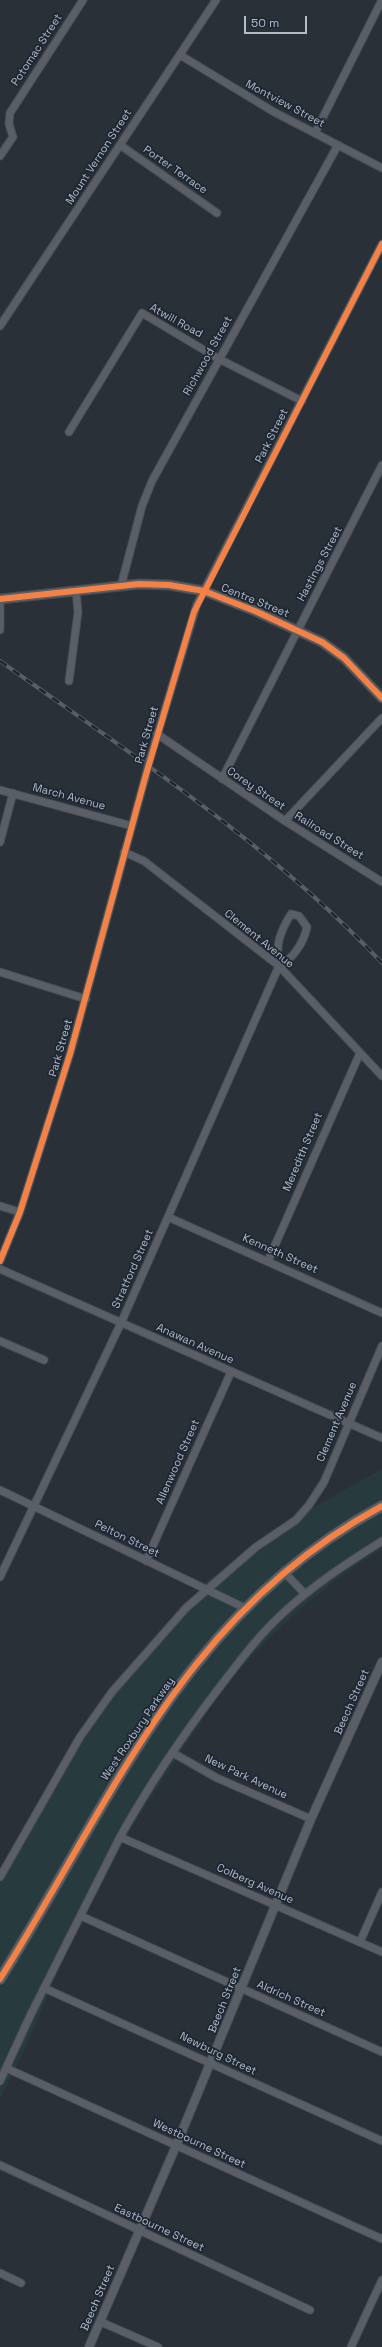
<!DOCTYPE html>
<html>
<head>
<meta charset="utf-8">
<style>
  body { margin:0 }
  #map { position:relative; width:382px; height:2347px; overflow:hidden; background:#2a3038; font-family:"Space Grotesk",sans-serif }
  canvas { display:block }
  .scale { position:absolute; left:244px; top:16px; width:63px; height:18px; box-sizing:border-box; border:2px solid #b4bcc9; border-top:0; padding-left:5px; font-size:12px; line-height:14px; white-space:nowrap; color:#b4bcc9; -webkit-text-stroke:3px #1d2633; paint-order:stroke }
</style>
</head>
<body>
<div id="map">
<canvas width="382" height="2347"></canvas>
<div class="scale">50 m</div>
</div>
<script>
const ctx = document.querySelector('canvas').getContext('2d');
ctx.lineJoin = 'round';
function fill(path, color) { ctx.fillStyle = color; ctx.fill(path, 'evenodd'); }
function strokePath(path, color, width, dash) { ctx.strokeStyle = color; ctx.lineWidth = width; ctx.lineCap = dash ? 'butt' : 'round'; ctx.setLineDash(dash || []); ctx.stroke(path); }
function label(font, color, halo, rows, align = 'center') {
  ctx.font = font + ' "Space Grotesk",sans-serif'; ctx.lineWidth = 3.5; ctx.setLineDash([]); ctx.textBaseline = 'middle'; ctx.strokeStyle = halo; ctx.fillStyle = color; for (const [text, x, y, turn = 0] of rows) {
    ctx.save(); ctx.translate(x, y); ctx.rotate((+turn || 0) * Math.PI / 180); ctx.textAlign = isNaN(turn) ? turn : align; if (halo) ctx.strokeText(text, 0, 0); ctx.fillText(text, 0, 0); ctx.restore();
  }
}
fill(new Path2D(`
  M 382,1469 L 382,1549 C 324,1583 267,1636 224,1687 L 132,1826 L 71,1942 L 23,2053 L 0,2099 L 0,1871 L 24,1828 L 89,1723 L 194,1603 L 205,1583 L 234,1560 L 279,1535 L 305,1512 Z`), '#273a3e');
const minor = new Path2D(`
  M 180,55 L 274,112 L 382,168
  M 315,133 L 382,0
  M 120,145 L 217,213
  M 0,156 L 13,137 L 9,124 L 10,113 L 83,0
  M 0,326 L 216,0
  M 69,432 L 142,313 L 219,359 L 302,401
  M 121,586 L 142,506 L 152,481 L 338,145
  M 0,604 L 0,630
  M 69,681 L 78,612 L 76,591
  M 157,734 L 285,821 L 382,718
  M 150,759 L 197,604 L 382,244
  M 222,779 L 382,465
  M 0,790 L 132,826
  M 285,821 L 382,882
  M 0,842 L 13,793
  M 124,852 L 144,861 L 279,966 L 382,1076
  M 0,972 L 86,999
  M 0,1206 L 20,1212
  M 168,1217 L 382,1313
  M 0,1261 L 20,1212 L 70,1054 L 145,778
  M 268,1261 L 360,1053
  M 0,1269 L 382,1438
  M 0,1341 L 44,1360
  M 0,1490 L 245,1608
  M 146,1561 L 231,1372
  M 284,1572 L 305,1594
  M 0,1577 L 121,1323 L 279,966 C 275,945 280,932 291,914 L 299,916 L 307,927 C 304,942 293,959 279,966
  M 173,1753 L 217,1778 L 311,1819
  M 120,1837 L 382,1952
  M 0,1877 L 80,1737 L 112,1692 L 186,1608 L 256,1547 L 296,1520 L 309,1505 L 324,1482 L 382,1346
  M 81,1916 L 382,2052
  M 360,1942 L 382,1892
  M 44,1988 L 382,2141
  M 6,2068 L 382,2239
  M 0,2081 L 31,2014 L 120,1837 C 149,1785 183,1735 219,1688 C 239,1662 258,1636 282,1614 C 312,1586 347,1563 382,1541
  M 0,2165 L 310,2310
  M 0,2273 L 21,2283
  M 101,2322 L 158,2347
  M 351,2347 L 382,2280`);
const tertiary = new Path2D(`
  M 89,2347 L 176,2146 L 311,1819 L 382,1662`);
const secondary = new Path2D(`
  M 0,599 L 139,584 L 169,585 L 204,591 L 255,611 L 322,642 L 344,658 L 382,698`);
const primary = new Path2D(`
  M 0,1979 C 114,1798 182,1614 382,1506`);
strokePath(minor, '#484c53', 9);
strokePath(tertiary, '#484c53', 10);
strokePath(secondary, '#484c53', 11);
strokePath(primary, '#484c55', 12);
strokePath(minor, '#5a5e66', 7);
strokePath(tertiary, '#5a5e66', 8);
strokePath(secondary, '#595d64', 9);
strokePath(primary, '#5c6168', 10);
const rail = new Path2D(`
  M 0,661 C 132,755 270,844 382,963`);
strokePath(rail, '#595d64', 4);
strokePath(rail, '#1d2633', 2.5, [8]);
const minorBridge = new Path2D(`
  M 145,778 L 150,759`);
strokePath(minorBridge, '#484c53', 9, []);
strokePath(minorBridge, '#5a5e66', 7);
strokePath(new Path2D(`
  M 0,599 L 139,584 L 169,585 L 204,591 L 255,611 L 322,642 L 344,658 L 382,698
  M 0,1261 L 20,1212 L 70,1054 L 145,778 L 194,612 L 382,244
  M 0,1979 C 114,1798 182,1614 382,1506`), '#f48246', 6);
label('11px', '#b4bcc9', '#1d2633', [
  ["Potomac Street",37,50,-57],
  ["Montview Street",285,104,28],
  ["Mount Vernon Street",99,157,-57],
  ["Porter Terrace",175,170,35],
  ["Atwill Road",176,321,29],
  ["Richwood Street",208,356,-61],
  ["Park Street",272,436,-63],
  ["Hastings Street",320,564,-62],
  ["Centre Street",255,601,22],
  ["Park Street",147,735,-74],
  ["Corey Street",256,789,34],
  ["March Avenue",69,797,15],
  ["Railroad Street",329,836,32],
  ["Clement Avenue",259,939,39],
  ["Park Street",61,1048,-74],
  ["Meredith Street",303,1152,-67],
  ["Kenneth Street",280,1254,24],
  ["Stratford Street",133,1269,-66],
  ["Anawan Avenue",195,1344,24],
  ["Clement Avenue",337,1422,-67],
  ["Allenwood Street",178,1462,-66],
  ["Pelton Street",127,1539,26],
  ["Beech Street",352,1702,-66],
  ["West Roxbury Parkway",138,1729,-56],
  ["New Park Avenue",246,1777,25],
  ["Colberg Avenue",255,1884,24],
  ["Aldrich Street",291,1999,24],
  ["Beech Street",225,2000,-68],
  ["Newburg Street",218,2054,26],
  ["Westbourne Street",199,2144,25],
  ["Eastbourne Street",159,2228,25],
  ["Beech Street",98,2298,-67]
]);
</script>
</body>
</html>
